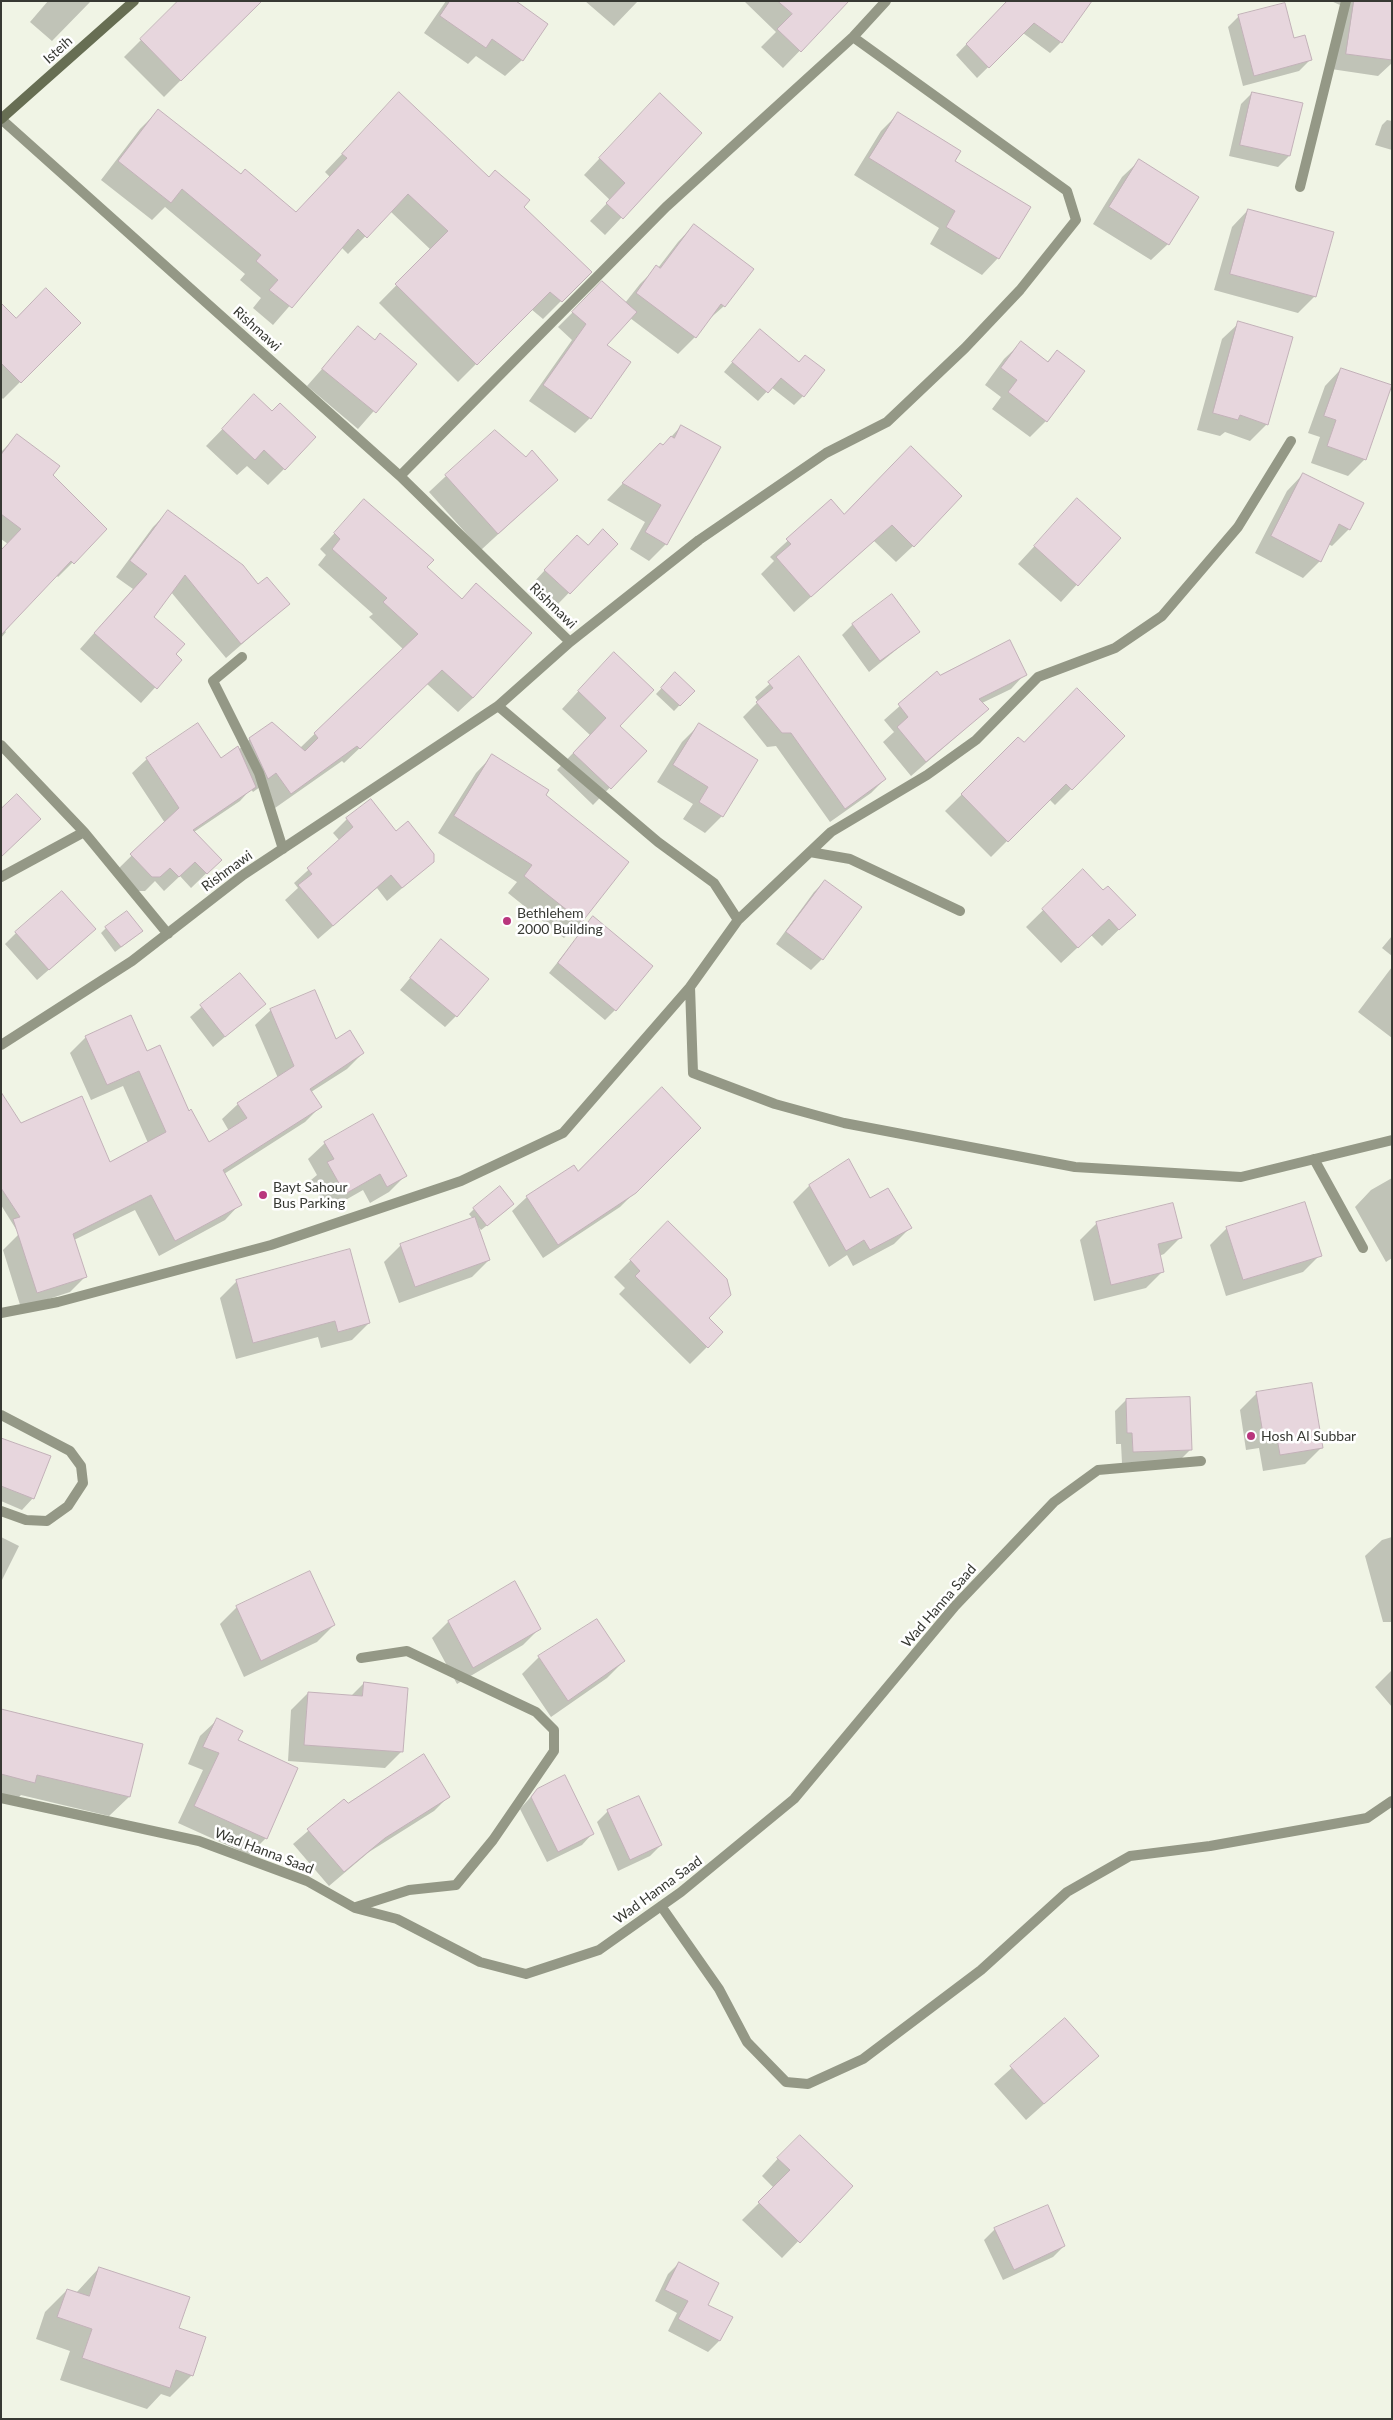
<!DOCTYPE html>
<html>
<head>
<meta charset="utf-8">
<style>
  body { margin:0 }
  #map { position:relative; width:1393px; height:2420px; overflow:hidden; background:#f0f4e5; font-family:Lato,sans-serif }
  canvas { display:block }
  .frame { position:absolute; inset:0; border:2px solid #373933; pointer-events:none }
</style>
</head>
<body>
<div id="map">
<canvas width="1393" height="2420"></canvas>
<div class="frame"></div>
</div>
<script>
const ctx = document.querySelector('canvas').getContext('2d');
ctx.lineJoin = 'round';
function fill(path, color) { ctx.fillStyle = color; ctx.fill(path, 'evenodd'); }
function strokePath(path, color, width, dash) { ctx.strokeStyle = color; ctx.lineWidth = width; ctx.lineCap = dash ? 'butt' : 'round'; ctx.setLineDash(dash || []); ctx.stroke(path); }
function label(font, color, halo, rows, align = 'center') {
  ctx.font = font + ' Lato,sans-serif'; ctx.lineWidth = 5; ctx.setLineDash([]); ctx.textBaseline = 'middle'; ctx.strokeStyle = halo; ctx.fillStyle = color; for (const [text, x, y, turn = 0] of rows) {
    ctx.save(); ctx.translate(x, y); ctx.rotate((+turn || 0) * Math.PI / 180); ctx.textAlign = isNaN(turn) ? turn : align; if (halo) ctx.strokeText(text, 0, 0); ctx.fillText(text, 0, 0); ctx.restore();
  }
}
fill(new Path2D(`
  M 48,1 L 91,1 L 52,41 L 30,22 Z
  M 180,1 L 260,1 L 164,97 L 124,57 Z
  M 446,1 L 519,1 L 517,4 L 522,60 L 505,76 L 476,56 L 468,64 L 424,33 Z
  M 585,1 L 638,1 L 614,26 Z
  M 744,1 L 848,1 L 783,68 L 761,47 L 776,32 Z
  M 1008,1 L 1061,42 L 1050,53 L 1023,33 L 977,78 L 956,55 Z
  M 1331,1 L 1392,1 L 1392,63 L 1378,76 L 1331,69 L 1340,5 Z
  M 1239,16 L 1293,39 L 1310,60 L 1299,71 L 1243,86 L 1228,27 Z
  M 1252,93 L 1289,156 L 1278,167 L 1229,156 L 1241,104 Z
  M 158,111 L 241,175 L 296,213 L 330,177 L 325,172 L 382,112 L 489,179 L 523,207 L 590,272 L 543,319 L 531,309 L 458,382 L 379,303 L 431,250 L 390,211 L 348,254 L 341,247 L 273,325 L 253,308 L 261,298 L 240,280 L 245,274 L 165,207 L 152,220 L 101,180 L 140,129 Z
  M 643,112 L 701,133 L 605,235 L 590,221 L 610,200 L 584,175 Z
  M 898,114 L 953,162 L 998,258 L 982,275 L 930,244 L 939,228 L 854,175 L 881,131 Z
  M 1387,120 L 1392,121 L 1392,150 L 1375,145 L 1382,125 Z
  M 1139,161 L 1168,244 L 1151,260 L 1093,224 L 1122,177 Z
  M 1248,210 L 1315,296 L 1298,313 L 1214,290 L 1232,227 Z
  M 694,225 L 724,306 L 706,322 L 695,337 L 678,354 L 630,318 L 605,345 L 630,363 L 590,418 L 575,433 L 529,401 L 572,340 L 558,327 L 602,283 L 625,303 L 640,284 L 657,267 L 658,268 L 678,242 Z
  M 1,305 L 16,320 L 79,323 L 3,399 L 1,397 Z
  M 1239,323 L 1267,424 L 1250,441 L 1225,432 L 1220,436 L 1197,430 L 1222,339 Z
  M 358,328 L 374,341 L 415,364 L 358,429 L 307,386 Z
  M 751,340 L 803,396 L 794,405 L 771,387 L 758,401 L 724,372 Z
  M 1021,343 L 1047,362 L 1057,352 L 1046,421 L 1030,437 L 992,409 L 1001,397 L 985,385 L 1004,359 Z
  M 1341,369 L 1365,459 L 1348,476 L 1311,463 L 1320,437 L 1308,433 L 1325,386 Z
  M 238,413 L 284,469 L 268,485 L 247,466 L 237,475 L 206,446 Z
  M 681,426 L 666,544 L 649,561 L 630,549 L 645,522 L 607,500 L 644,461 L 663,446 Z
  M 17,436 L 51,475 L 106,529 L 58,577 L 56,575 L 4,630 L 6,632 L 1,638 L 1,551 L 8,544 L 1,539 L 1,452 Z
  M 526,458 L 557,480 L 481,550 L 429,492 L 446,476 Z
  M 894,464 L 913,546 L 896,562 L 874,541 L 794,612 L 761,574 L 774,561 L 770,557 L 831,501 L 844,516 Z
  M 1303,474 L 1349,529 L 1332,546 L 1328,544 L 1320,561 L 1303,578 L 1255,553 L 1287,491 Z
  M 1077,500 L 1119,538 L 1061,602 L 1018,564 Z
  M 364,501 L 426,567 L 461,600 L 476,585 L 473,698 L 458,712 L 427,684 L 344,763 L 342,761 L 275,808 L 260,787 L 253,792 L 251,789 L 240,801 L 194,832 L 220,860 L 191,888 L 180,876 L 164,891 L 155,881 L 145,891 L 137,891 L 117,870 L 165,823 L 132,773 L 147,759 L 221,760 L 238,750 L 250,739 L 300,748 L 403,649 L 369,617 L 373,614 L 318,565 L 326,555 L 320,549 Z
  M 168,512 L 258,586 L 288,604 L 226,658 L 171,592 L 152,617 L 174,655 L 180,660 L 141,703 L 80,649 L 133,589 L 116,577 L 153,527 Z
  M 616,544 L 558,604 L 534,582 L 566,547 Z
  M 853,624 L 918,632 L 869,672 L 842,635 Z
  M 799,658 L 885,779 L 871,793 L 830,822 L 776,746 L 767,747 L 743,717 L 758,702 L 755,697 Z
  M 597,671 L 618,726 L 645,751 L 593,805 L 557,770 L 590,735 L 562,709 Z
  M 937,673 L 940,676 L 1025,674 L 1011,689 L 982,703 L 988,709 L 911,776 L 883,742 L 894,732 L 884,720 Z
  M 675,674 L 693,691 L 674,711 L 656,694 Z
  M 699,725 L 722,816 L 705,833 L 683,819 L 693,804 L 657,782 L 682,742 Z
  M 1124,736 L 1055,805 L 1049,799 L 991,857 L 945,811 L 1018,739 L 1023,744 Z
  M 492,756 L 627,862 L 581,922 L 564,938 L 508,893 L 517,882 L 438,833 L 476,773 Z
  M 347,819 L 396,833 L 433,862 L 387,901 L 377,888 L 318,939 L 285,900 L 298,888 L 294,883 L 340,841 L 333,833 Z
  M 1083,871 L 1103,892 L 1134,915 L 1102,946 L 1091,935 L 1061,963 L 1026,927 Z
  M 825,881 L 822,959 L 811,970 L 776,944 L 814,892 Z
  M 593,918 L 615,1010 L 605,1020 L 549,973 Z
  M 106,928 L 136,936 L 115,952 L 101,933 Z
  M 16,933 L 83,940 L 37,980 L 5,944 Z
  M 1392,936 L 1392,956 L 1382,948 Z
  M 441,941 L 456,1016 L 445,1027 L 400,990 Z
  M 1392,967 L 1392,1038 L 1358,1012 Z
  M 240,974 L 264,1004 L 213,1047 L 190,1017 Z
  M 271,1010 L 363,1053 L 347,1069 L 311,1092 L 320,1107 L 305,1122 L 224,1174 L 240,1204 L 225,1220 L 159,1256 L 135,1210 L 74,1240 L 86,1276 L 70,1292 L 21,1308 L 3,1250 L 19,1234 L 1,1205 L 1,1094 L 20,1124 L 109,1163 L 148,1143 L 123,1086 L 91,1100 L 70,1053 L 86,1037 L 147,1053 L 208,1144 L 229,1131 L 222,1119 L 238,1104 L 278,1078 L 255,1025 Z
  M 700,1128 L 620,1207 L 543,1258 L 512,1211 L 527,1197 L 577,1173 Z
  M 325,1143 L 405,1176 L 389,1192 L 370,1203 L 363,1190 L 328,1210 L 311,1180 L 317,1175 L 308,1159 Z
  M 848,1161 L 870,1199 L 910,1228 L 894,1244 L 853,1266 L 847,1255 L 829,1267 L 793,1202 L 809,1186 Z
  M 1392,1178 L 1392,1258 L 1386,1262 L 1355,1207 L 1371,1190 Z
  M 474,1209 L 508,1209 L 481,1230 L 477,1225 L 489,1260 L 472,1277 L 399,1303 L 384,1262 L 401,1245 L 473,1219 L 469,1214 Z
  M 668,1223 L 707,1318 L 722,1332 L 690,1364 L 619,1294 L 625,1288 L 614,1277 Z
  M 1097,1223 L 1180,1238 L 1164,1254 L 1159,1256 L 1163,1271 L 1146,1288 L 1094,1301 L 1080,1240 Z
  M 1227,1228 L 1320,1255 L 1303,1272 L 1226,1296 L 1210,1245 Z
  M 237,1281 L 369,1323 L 352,1340 L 321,1348 L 318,1337 L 236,1359 L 220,1298 Z
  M 1257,1393 L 1321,1448 L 1305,1464 L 1263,1471 L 1259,1448 L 1246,1450 L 1240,1410 Z
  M 1126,1400 L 1190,1450 L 1179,1461 L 1122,1463 L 1121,1444 L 1116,1444 L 1115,1411 Z
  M 1,1439 L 33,1498 L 22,1510 L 1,1501 Z
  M 1,1537 L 19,1546 L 1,1582 Z
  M 1392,1537 L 1392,1622 L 1383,1622 L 1365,1556 L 1382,1540 Z
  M 310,1573 L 334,1625 L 317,1642 L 244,1677 L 220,1624 L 237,1607 Z
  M 448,1622 L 539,1629 L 523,1645 L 457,1684 L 432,1638 Z
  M 539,1657 L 624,1661 L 607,1678 L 551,1717 L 522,1674 Z
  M 1392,1670 L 1392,1707 L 1375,1687 Z
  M 364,1683 L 402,1751 L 385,1768 L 288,1761 L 291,1710 L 308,1693 L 351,1696 Z
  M 1,1711 L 129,1797 L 109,1816 L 21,1795 L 14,1802 L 1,1799 Z
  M 217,1720 L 237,1740 L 297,1769 L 266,1838 L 249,1855 L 178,1823 L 203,1770 L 188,1764 L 200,1736 Z
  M 537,1790 L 593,1833 L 582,1845 L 547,1862 L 520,1809 Z
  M 448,1797 L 434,1811 L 369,1852 L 329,1886 L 293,1844 L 344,1800 L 348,1805 Z
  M 608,1811 L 661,1845 L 650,1856 L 618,1871 L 597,1822 Z
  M 1065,2020 L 1098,2056 L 1026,2120 L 994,2084 Z
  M 783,2153 L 851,2186 L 782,2258 L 742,2220 L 774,2188 L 762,2176 Z
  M 995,2229 L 1064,2246 L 1053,2257 L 1003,2280 L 984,2240 Z
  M 679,2263 L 706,2305 L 731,2318 L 719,2341 L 708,2352 L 668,2331 L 677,2313 L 655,2301 L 668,2274 Z
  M 99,2268 L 178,2329 L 192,2375 L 170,2397 L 161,2394 L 147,2409 L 60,2380 L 70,2351 L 36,2339 L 45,2312 L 67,2290 L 76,2293 Z`), '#0003');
const building = new Path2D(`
  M 178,1 L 262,1 L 181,81 L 140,39 Z
  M 450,1 L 516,1 L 548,24 L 523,61 L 492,39 L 486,48 L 440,16 Z
  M 778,1 L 849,1 L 801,52 L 777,29 L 792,14 Z
  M 1005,1 L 1092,1 L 1062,43 L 1034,23 L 989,68 L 966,44 L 1006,2 Z
  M 1354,1 L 1392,1 L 1392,60 L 1346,54 Z
  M 1285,3 L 1294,38 L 1305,35 L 1312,60 L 1254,76 L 1238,15 Z
  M 399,92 L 489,177 L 495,170 L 530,200 L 524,207 L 592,272 L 562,302 L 550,292 L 477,365 L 395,284 L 448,231 L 408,194 L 367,238 L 358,229 L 292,308 L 269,290 L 278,280 L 256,261 L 261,255 L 182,189 L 171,203 L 118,161 L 158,109 L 241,174 L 245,169 L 296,212 L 347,158 L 342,154 Z
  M 1252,92 L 1303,103 L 1290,156 L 1240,145 Z
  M 660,93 L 702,133 L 623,219 L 606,203 L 625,183 L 599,158 Z
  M 898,112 L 961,151 L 955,161 L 1031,207 L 999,259 L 946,227 L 955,211 L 869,158 Z
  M 1139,159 L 1199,197 L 1169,245 L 1109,207 Z
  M 1248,209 L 1334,232 L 1316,297 L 1230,274 Z
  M 694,224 L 754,269 L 725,307 L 721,304 L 696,338 L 636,293 L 656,265 L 660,268 Z
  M 602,281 L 637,312 L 607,345 L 631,362 L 591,419 L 543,385 L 586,324 L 572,312 Z
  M 46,288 L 81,323 L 21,383 L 1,363 L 1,303 L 16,318 Z
  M 1238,321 L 1293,337 L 1268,425 L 1240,415 L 1238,420 L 1213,413 Z
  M 358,326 L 375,340 L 380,333 L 417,364 L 376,413 L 322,369 Z
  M 760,329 L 799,362 L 805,355 L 825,370 L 804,397 L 781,378 L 768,393 L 732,362 Z
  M 1021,341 L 1048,362 L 1057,350 L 1085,371 L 1047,422 L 1008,392 L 1017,380 L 1001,368 Z
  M 1341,368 L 1392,385 L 1366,460 L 1327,446 L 1336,420 L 1324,416 Z
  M 254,394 L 272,411 L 280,403 L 316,437 L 285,470 L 264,450 L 255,460 L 222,429 Z
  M 681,425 L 721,447 L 667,545 L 645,532 L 661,505 L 622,483 L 660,443 L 663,445 L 671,436 L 674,438 Z
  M 495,430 L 526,457 L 532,450 L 558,480 L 498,534 L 445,475 Z
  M 17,434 L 60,466 L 53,475 L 107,529 L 74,564 L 71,561 L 1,635 L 1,550 L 21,529 L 1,514 L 1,455 Z
  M 911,446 L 962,496 L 914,547 L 892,525 L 811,597 L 776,557 L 791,544 L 786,539 L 831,499 L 844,514 Z
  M 1303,473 L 1364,503 L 1350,530 L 1339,524 L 1321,562 L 1271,536 Z
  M 1077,498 L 1121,538 L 1078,586 L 1034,546 Z
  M 364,499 L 434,560 L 427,567 L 462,599 L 476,583 L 532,633 L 473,698 L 442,670 L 360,749 L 357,746 L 291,794 L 276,773 L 268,779 L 249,738 L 272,722 L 305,751 L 318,738 L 314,733 L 418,634 L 383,602 L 387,598 L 332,549 L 340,539 L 334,533 Z
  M 168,510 L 243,565 L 258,584 L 267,577 L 290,604 L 241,644 L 185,575 L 154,617 L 185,644 L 176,654 L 182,660 L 157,689 L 94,633 L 147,574 L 130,561 Z
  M 603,529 L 618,544 L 570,594 L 544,570 L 577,535 L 588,545 Z
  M 892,594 L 920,632 L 880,661 L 852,624 Z
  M 1010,640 L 1027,675 L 979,699 L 989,709 L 926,762 L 897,727 L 908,717 L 898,704 L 937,671 L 940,675 Z
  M 614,652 L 654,690 L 620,726 L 647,751 L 611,789 L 573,753 L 606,718 L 578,691 Z
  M 799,656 L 886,779 L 845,809 L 791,733 L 782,733 L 756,702 L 773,688 L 768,682 Z
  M 675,672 L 695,691 L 680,706 L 661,688 Z
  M 1077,688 L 1125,736 L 1072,790 L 1066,784 L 1008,842 L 961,794 L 1018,737 L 1024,742 Z
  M 198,723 L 221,758 L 238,746 L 256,787 L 193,830 L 222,860 L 207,874 L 195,862 L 179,877 L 170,868 L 160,877 L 152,877 L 130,854 L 179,808 L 146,758 Z
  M 699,723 L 758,760 L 723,817 L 699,802 L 708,787 L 673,765 Z
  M 492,754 L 549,790 L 546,795 L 629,862 L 582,922 L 524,876 L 532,865 L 454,816 Z
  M 17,794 L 41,819 L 1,857 L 1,809 Z
  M 371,799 L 396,831 L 408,821 L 434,854 L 434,862 L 402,888 L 391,875 L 333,926 L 298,885 L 312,874 L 307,868 L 353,827 L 346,818 Z
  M 1083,869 L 1103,890 L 1108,886 L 1136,915 L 1119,930 L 1109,919 L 1078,948 L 1042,909 Z
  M 825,880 L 862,907 L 823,960 L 786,932 Z
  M 62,891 L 96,929 L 49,970 L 15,932 Z
  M 127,911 L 143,931 L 121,947 L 105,927 Z
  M 593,916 L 653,966 L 616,1011 L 558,963 Z
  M 441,939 L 489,979 L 457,1017 L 410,978 Z
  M 240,973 L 266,1004 L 225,1037 L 200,1005 Z
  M 315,990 L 336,1039 L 350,1030 L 364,1053 L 310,1089 L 322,1107 L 223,1170 L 242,1205 L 175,1241 L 151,1195 L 73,1234 L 87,1277 L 37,1293 L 13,1219 L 20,1217 L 1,1188 L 1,1092 L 21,1123 L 82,1096 L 110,1162 L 166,1132 L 139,1071 L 107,1085 L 85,1036 L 131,1015 L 147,1051 L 160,1045 L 189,1111 L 191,1109 L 209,1142 L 247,1118 L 237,1103 L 294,1066 L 270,1009 Z
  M 662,1087 L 701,1128 L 636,1193 L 558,1245 L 526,1196 L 574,1165 L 578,1171 Z
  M 373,1114 L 407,1176 L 387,1187 L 380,1174 L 345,1194 L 327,1162 L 334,1159 L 324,1142 Z
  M 849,1159 L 870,1198 L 888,1188 L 912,1228 L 870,1250 L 864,1240 L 846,1251 L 809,1185 Z
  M 500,1186 L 514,1204 L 487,1226 L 473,1208 Z
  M 1305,1202 L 1322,1256 L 1243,1280 L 1226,1227 Z
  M 1173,1203 L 1182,1238 L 1158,1244 L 1164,1272 L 1111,1285 L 1096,1222 Z
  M 475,1217 L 490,1260 L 415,1287 L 400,1244 Z
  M 668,1221 L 727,1279 L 731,1295 L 709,1318 L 723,1332 L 708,1348 L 635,1276 L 640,1271 L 630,1260 Z
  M 350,1249 L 370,1323 L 338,1332 L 335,1321 L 253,1343 L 236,1280 Z
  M 1312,1383 L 1323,1448 L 1280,1455 L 1276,1432 L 1263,1434 L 1256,1392 Z
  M 1190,1397 L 1192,1450 L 1133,1452 L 1132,1433 L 1127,1433 L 1126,1399 Z
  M 1,1438 L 51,1456 L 34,1499 L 1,1486 Z
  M 310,1571 L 335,1625 L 261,1661 L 236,1606 Z
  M 515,1581 L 541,1629 L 473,1668 L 448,1621 Z
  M 597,1619 L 625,1661 L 568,1701 L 538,1656 Z
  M 364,1682 L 408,1688 L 403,1752 L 304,1745 L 308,1692 L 362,1696 Z
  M 1,1709 L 143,1744 L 130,1797 L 37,1775 L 35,1783 L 1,1774 Z
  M 217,1718 L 243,1731 L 238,1740 L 298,1768 L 267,1839 L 194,1806 L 219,1753 L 203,1747 Z
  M 424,1754 L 450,1797 L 385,1838 L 344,1872 L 307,1829 L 344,1799 L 348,1803 Z
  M 565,1775 L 594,1834 L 558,1852 L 531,1797 L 537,1789 Z
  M 639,1796 L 662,1845 L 630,1860 L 607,1810 Z
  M 1065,2018 L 1099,2056 L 1044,2104 L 1010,2066 Z
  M 800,2135 L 853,2186 L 800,2243 L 758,2202 L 790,2170 L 777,2158 Z
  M 1048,2205 L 1065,2246 L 1014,2270 L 994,2228 Z
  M 679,2262 L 719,2283 L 708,2305 L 733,2317 L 720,2341 L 678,2319 L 688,2301 L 665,2290 Z
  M 99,2267 L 190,2297 L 179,2328 L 206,2337 L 193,2376 L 176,2370 L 170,2388 L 82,2358 L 92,2329 L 57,2317 L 67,2289 L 89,2296 Z`);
fill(building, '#e7d6dd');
strokePath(building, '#c2b1b8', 1);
strokePath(new Path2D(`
  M 1,119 L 400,476 L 570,642
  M 1300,187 L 1346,1
  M 400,476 L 666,207 L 853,37 L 886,1
  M 242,657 L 213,681 L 259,773 L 283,849
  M 498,706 L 658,842 L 714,883 L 738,920
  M 1,745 L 84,832 L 168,934
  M 810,852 L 850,859 L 960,911
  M 1,877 L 84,832
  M 690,987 L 693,1073 L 775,1104 L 844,1123 L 1075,1167 L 1241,1177 L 1392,1140
  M 1,1045 L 132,961 L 243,875 L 498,706 L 570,642 L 699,540 L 826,453 L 887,422 L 965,348 L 1020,290 L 1076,220 L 1067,191 L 853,37
  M 1314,1159 L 1363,1248
  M 1,1313 L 58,1302 L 271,1245 L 461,1181 L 563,1133 L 690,987 L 738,920 L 831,832 L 927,775 L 976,740 L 1038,677 L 1115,648 L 1162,616 L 1238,527 L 1291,441
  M 1,1415 L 70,1451 L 81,1466 L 83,1483 L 68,1506 L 47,1521 L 26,1520 L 1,1511
  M 1,1798 L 199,1841 L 307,1881 L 355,1908 L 397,1919 L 480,1962 L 526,1974 L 599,1950 L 681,1892 L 794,1799 L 955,1606 L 1054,1502 L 1098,1470 L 1201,1461
  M 661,1906 L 719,1989 L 747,2042 L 786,2082 L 808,2084 L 863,2059 L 981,1970 L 1067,1892 L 1130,1856 L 1210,1846 L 1367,1818 L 1392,1801
  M 356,1907 L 409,1890 L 456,1885 L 493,1840 L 554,1751 L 554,1730 L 536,1712 L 407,1651 L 361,1658`), '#949886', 10);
strokePath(new Path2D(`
  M 1,119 L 134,1`), '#676e53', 10);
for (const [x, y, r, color] of [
  [507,921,5,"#b9367d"],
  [263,1195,5,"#b9367d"],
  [1251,1436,5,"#b9367d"]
]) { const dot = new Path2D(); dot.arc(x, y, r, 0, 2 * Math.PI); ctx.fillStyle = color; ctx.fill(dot); strokePath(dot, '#fff', 2); }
label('14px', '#373933', '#fff', [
  ["Isteih",58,50,-42],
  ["Rishmawi",257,329,42],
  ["Rishmawi",553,606,44],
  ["Rishmawi",227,871,-36],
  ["Wad Hanna Saad",939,1606,-49],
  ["Wad Hanna Saad",264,1851,21],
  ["Wad Hanna Saad",658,1890,-36]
]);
label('14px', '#373933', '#fff', [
  ["Bethlehem",517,913],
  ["2000 Building",517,929],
  ["Bayt Sahour",273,1187],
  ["Bus Parking",273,1203],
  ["Hosh Al Subbar",1261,1436]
], 'left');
</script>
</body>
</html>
